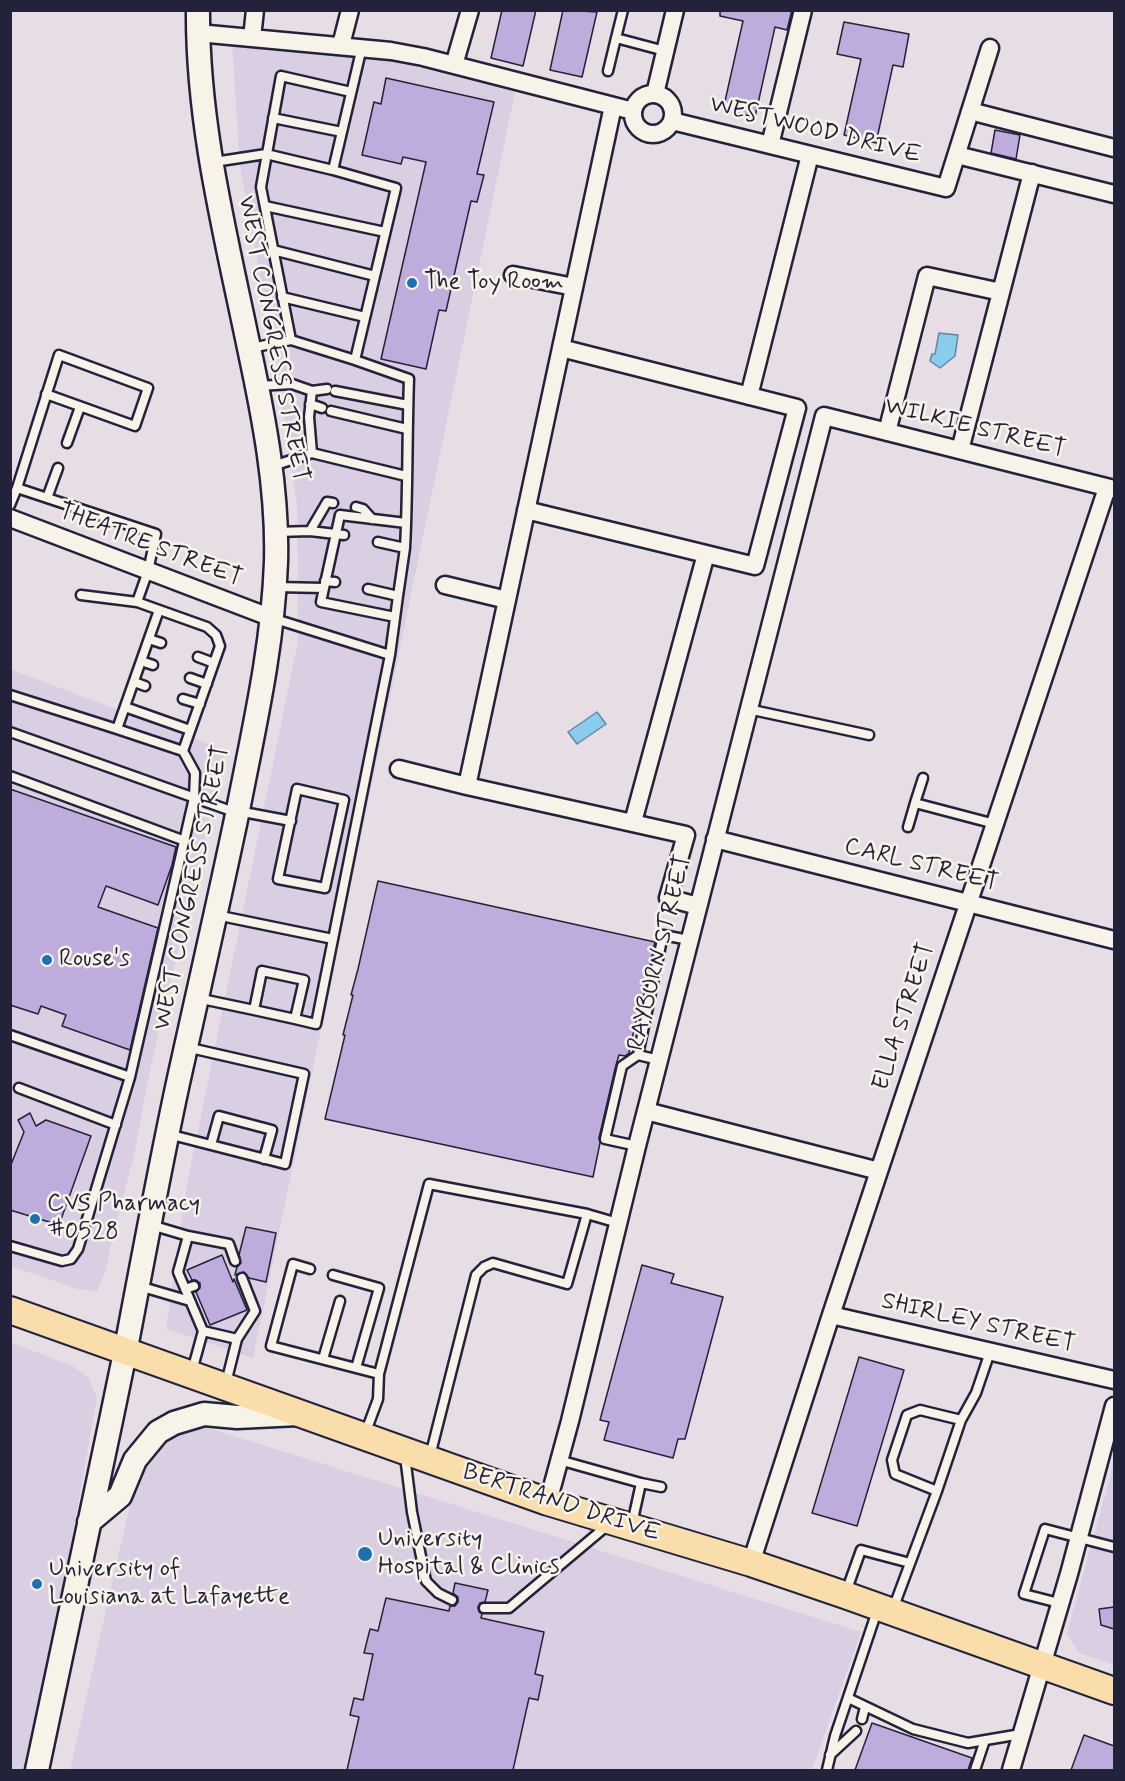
<!DOCTYPE html>
<html>
<head>
<meta charset="utf-8">
<style>
  body { margin:0 }
  #map { position:relative; width:1125px; height:1781px; overflow:hidden; background:#e6dee4; font-family:Mynerve,sans-serif }
  canvas { display:block }
  .frame { position:absolute; inset:0; border:12px solid #22223b; pointer-events:none }
</style>
</head>
<body>
<div id="map">
<canvas width="1125" height="1781"></canvas>
<div class="frame"></div>
</div>
<script>
const ctx = document.querySelector('canvas').getContext('2d');
ctx.lineJoin = 'round';
function fill(path, color) { ctx.fillStyle = color; ctx.fill(path, 'evenodd'); }
function strokePath(path, color, width, dash) { ctx.strokeStyle = color; ctx.lineWidth = width; ctx.lineCap = dash ? 'butt' : 'round'; ctx.setLineDash(dash || []); ctx.stroke(path); }
function label(font, color, halo, rows, align = 'center') {
  ctx.font = font + ' Mynerve,sans-serif'; ctx.lineWidth = 5; ctx.setLineDash([]); ctx.textBaseline = 'middle'; ctx.strokeStyle = halo; ctx.fillStyle = color; for (const [text, x, y, turn = 0] of rows) {
    ctx.save(); ctx.translate(x, y); ctx.rotate((+turn || 0) * Math.PI / 180); ctx.textAlign = isNaN(turn) ? turn : align; if (halo) ctx.strokeText(text, 0, 0); ctx.fillText(text, 0, 0); ctx.restore();
  }
}
fill(new Path2D(`
  M 232,44 L 376,57 L 515,92 L 253,1358 L 166,1329 L 188,1179 L 298,641 L 297,507 L 276,363 L 240,167 Z
  M 10,669 L 225,750 L 149,1075 L 134,1155 L 113,1235 L 106,1269 L 97,1292 L 77,1289 L 11,1266 Z
  M 10,1342 L 73,1366 L 89,1378 L 97,1398 L 30,1770 L 10,1770 Z
  M 187,1427 L 208,1428 L 861,1632 L 812,1770 L 70,1770 L 136,1477 L 166,1437 Z
  M 1114,1462 L 1114,1665 L 1079,1653 L 1067,1633 Z`), '#dacfe2');
const water = new Path2D(`
  M 939,333 L 958,335 L 955,356 L 940,368 L 930,361 L 932,354 L 935,354 Z
  M 597,712 L 606,724 L 577,744 L 568,732 Z`);
fill(water, '#8bcbec');
strokePath(water, '#6187a5', 1.5);
const building = new Path2D(`
  M 502,10 L 536,10 L 523,66 L 491,58 Z
  M 563,10 L 597,12 L 582,77 L 550,70 Z
  M 720,10 L 792,10 L 787,30 L 775,27 L 755,117 L 723,110 L 743,21 L 720,16 Z
  M 844,22 L 909,34 L 903,67 L 893,65 L 876,143 L 844,135 L 861,59 L 837,54 Z
  M 386,78 L 494,102 L 477,174 L 484,175 L 477,202 L 471,201 L 446,311 L 439,310 L 426,369 L 381,359 L 426,162 L 403,157 L 401,164 L 362,155 L 374,102 L 381,104 Z
  M 995,130 L 1020,135 L 1016,159 L 991,153 Z
  M 10,789 L 176,847 L 172,865 L 158,905 L 106,886 L 98,907 L 158,928 L 130,1050 L 62,1026 L 66,1015 L 41,1006 L 38,1014 L 10,1005 Z
  M 378,881 L 655,942 L 640,1013 L 638,1012 L 629,1053 L 625,1056 L 619,1055 L 616,1065 L 599,1138 L 600,1143 L 593,1177 L 325,1119 L 345,1035 L 343,1035 L 353,995 L 351,995 L 358,969 Z
  M 30,1113 L 36,1126 L 46,1120 L 91,1136 L 59,1225 L 10,1210 L 10,1167 L 24,1132 L 18,1120 Z
  M 246,1227 L 276,1233 L 266,1282 L 249,1278 L 244,1272 L 235,1275 L 237,1267 L 241,1263 L 239,1255 Z
  M 222,1255 L 233,1282 L 234,1279 L 247,1310 L 210,1325 L 196,1292 L 200,1288 L 200,1283 L 196,1280 L 192,1280 L 187,1270 Z
  M 642,1265 L 674,1274 L 671,1283 L 723,1297 L 685,1439 L 678,1439 L 673,1458 L 604,1440 L 609,1422 L 600,1420 Z
  M 859,1357 L 904,1370 L 857,1526 L 812,1513 Z
  M 455,1583 L 488,1590 L 485,1602 L 480,1603 L 478,1607 L 479,1612 L 482,1614 L 481,1618 L 544,1632 L 535,1674 L 543,1676 L 538,1700 L 529,1698 L 513,1770 L 347,1770 L 359,1717 L 350,1715 L 354,1698 L 363,1700 L 373,1654 L 364,1653 L 370,1629 L 378,1631 L 386,1598 L 449,1611 L 450,1606 L 455,1606 L 458,1602 L 458,1597 L 453,1593 Z
  M 1114,1607 L 1114,1629 L 1101,1625 L 1099,1609 Z
  M 872,1723 L 972,1758 L 968,1770 L 855,1770 Z
  M 1084,1735 L 1114,1746 L 1114,1770 L 1071,1770 Z`);
fill(building, '#bdacdc');
strokePath(building, '#22223b', 1.5);
const lane = new Path2D(`
  M 623,10 L 616,38 L 665,51
  M 608,71 L 616,38
  M 273,118 L 342,132
  M 214,162 L 266,154 L 333,170 L 362,47
  M 265,206 L 385,232
  M 273,250 L 375,276
  M 282,297 L 365,317
  M 291,340 L 355,360 L 396,188 L 333,170
  M 251,348 L 291,340 L 261,187 L 281,76 L 351,92
  M 355,360 L 409,379 C 407,435 408,492 405,548
  M 258,386 L 292,384 L 312,391 L 327,389
  M 335,391 L 408,405
  M 46,394 L 135,426 L 148,388 L 59,355 L 17,488 L 156,534 L 148,571 L 137,602
  M 310,404 L 322,408
  M 331,411 L 407,429
  M 67,443 L 80,407
  M 312,453 L 309,417 L 312,391
  M 273,466 L 312,453 L 406,476
  M 47,498 L 58,468
  M 10,505 L 17,488
  M 356,507 L 363,509 L 372,519
  M 310,531 L 327,502 L 333,503
  M 276,532 L 310,531 L 344,535
  M 325,581 L 335,582
  M 276,587 L 324,588
  M 368,589 L 398,596 L 405,548 L 378,542
  M 81,595 L 137,602 L 207,627 L 216,635 L 220,646 L 183,751 L 195,773 L 194,798 L 130,1077
  M 159,610 L 117,729 L 183,751
  M 395,617 L 321,602 L 340,515 L 406,523
  M 272,618 L 390,655 L 316,1024 L 295,1019
  M 149,639 L 161,643
  M 390,655 L 398,596
  M 198,657 L 214,663
  M 141,661 L 153,665
  M 190,678 L 207,684
  M 134,682 L 145,686
  M 10,695 L 117,729
  M 183,699 L 200,704
  M 125,707 L 190,730
  M 748,709 L 869,735
  M 10,732 L 237,813
  M 10,776 L 185,841
  M 297,789 L 344,800 L 325,888 L 278,879 Z
  M 915,803 L 923,778
  M 238,811 L 291,821
  M 908,827 L 915,803 L 995,824
  M 216,915 L 333,939
  M 197,998 L 254,1010 L 262,971 L 304,980 L 295,1019 L 254,1010
  M 10,1035 L 130,1077 L 78,1249 L 71,1259 L 62,1261 L 10,1246
  M 638,1055 L 659,1060
  M 19,1088 L 116,1125
  M 168,1134 L 285,1164 L 304,1074 L 186,1047
  M 211,1145 L 219,1116 L 272,1130 L 264,1159
  M 637,1146 L 605,1139 L 622,1066 L 638,1055 L 663,935 L 689,940
  M 151,1225 L 188,1236 L 178,1272 L 203,1331 L 237,1339 L 226,1383
  M 188,1236 L 229,1244 L 235,1261
  M 310,1269 L 293,1264 L 271,1346 L 379,1374 L 378,1399 L 365,1434
  M 333,1275 L 379,1288 L 356,1368
  M 139,1286 L 190,1301
  M 185,1289 L 194,1286
  M 237,1339 L 255,1311 L 242,1278
  M 323,1359 L 340,1301
  M 192,1371 L 203,1331
  M 379,1374 L 429,1184 L 587,1214
  M 405,1456 L 412,1512 L 426,1581 L 438,1593 L 452,1600
  M 430,1456 L 476,1275 L 484,1267 L 493,1263 L 567,1284 L 587,1214 L 618,1223
  M 559,1460 L 641,1483 L 632,1524
  M 641,1483 L 661,1487
  M 937,1491 L 895,1474 L 892,1460 L 907,1415 L 920,1410 L 961,1420
  M 846,1592 L 861,1550 L 910,1563
  M 1059,1603 L 1024,1594 L 1045,1529 L 1114,1547
  M 484,1608 L 509,1608 L 609,1524
  M 893,1609 L 937,1491 L 961,1420 L 976,1393 L 990,1352
  M 848,1698 L 913,1729 L 968,1743 L 1021,1734
  M 862,1719 L 865,1707
  M 830,1755 L 856,1731
  M 827,1770 L 835,1736 L 878,1608
  M 975,1770 L 985,1740`);
const street = new Path2D(`
  M 198,33 L 391,51 L 423,57 L 633,111
  M 252,38 L 255,10
  M 341,45 L 350,10
  M 454,65 L 470,10
  M633 114a20 20 0 1 1 40 0a20 20 0 1 1-40 0Z
  M 655,94 L 675,10
  M 970,111 L 1114,148
  M 672,121 L 946,188 L 990,48
  M 770,145 L 803,10
  M 957,155 L 1114,194
  M 513,275 L 574,287
  M 749,396 L 810,155
  M 887,432 L 927,276 L 1001,292
  M 960,450 L 1032,173
  M 526,510 L 755,566 L 797,408 L 561,348
  M 10,518 L 272,618
  M 445,585 L 507,600
  M 399,769 L 467,786 L 613,106
  M 467,786 L 686,835 L 668,898 L 698,906
  M 633,822 L 706,554
  M 715,839 L 1114,940
  M 646,1111 L 879,1171
  M 831,1315 L 1114,1380
  M 548,1502 L 570,1421 L 637,1146 L 824,416 L 1114,489
  M 751,1563 L 831,1315 L 1107,488
  M 1011,1770 L 1069,1574 L 1114,1406`);
const secondary = new Path2D(`
  M 89,1522 L 120,1496 L 135,1460 L 158,1432 L 174,1423 L 204,1414 L 237,1417 L 298,1414
  M 37,1770 C 67,1630 97,1489 126,1348 C 143,1259 159,1171 178,1083 C 198,992 219,901 238,810 C 254,728 273,646 276,562 C 278,490 264,418 249,348 C 226,236 197,125 198,10`);
const primary = new Path2D(`
  M 10,1310 L 548,1502 L 751,1563 L 845,1595 L 1114,1691`);
strokePath(lane, '#22223b', 13);
strokePath(street, '#22223b', 21);
strokePath(secondary, '#22223b', 27);
strokePath(primary, '#22223b', 30);
strokePath(lane, '#f7f3e8', 8);
strokePath(street, '#f7f3e8', 16);
strokePath(secondary, '#f7f3e8', 22);
strokePath(primary, '#f9deab', 26);
for (const [x, y, r, color] of [
  [412,283,6,"#1f6fb2"],
  [47,960,6,"#1f6fb2"],
  [35,1219,6,"#1f6fb2"],
  [365,1554,8,"#1f6fb2"],
  [37,1584,6,"#1f6fb2"]
]) { const dot = new Path2D(); dot.arc(x, y, r, 0, 2 * Math.PI); ctx.fillStyle = color; ctx.fill(dot); strokePath(dot, '#f7f3e8', 2); }
label('24px', '#22223b', '#f7f3e8', [
  ["WESTWOOD DRIVE",815,131,14],
  ["WEST CONGRESS STREET",272,339,79],
  ["WILKIE STREET",975,429,14],
  ["THEATRE STREET",150,546,21],
  ["CARL STREET",921,866,14],
  ["WEST CONGRESS STREET",193,888,-78],
  ["RAYBURN STREET",661,953,-76],
  ["ELLA STREET",905,1017,-72],
  ["SHIRLEY STREET",978,1324,13],
  ["BERTRAND DRIVE",561,1504,18]
]);
label('24px', '#22223b', '#f7f3e8', [
  ["The Toy Room",424,283],
  ["Rouse's",59,960],
  ["CVS Pharmacy",47,1205],
  ["#0528",47,1233],
  ["University",378,1540],
  ["Hospital & Clinics",378,1568],
  ["University of",49,1570],
  ["Louisiana at Lafayette",49,1598]
], 'left');
</script>
</body>
</html>
